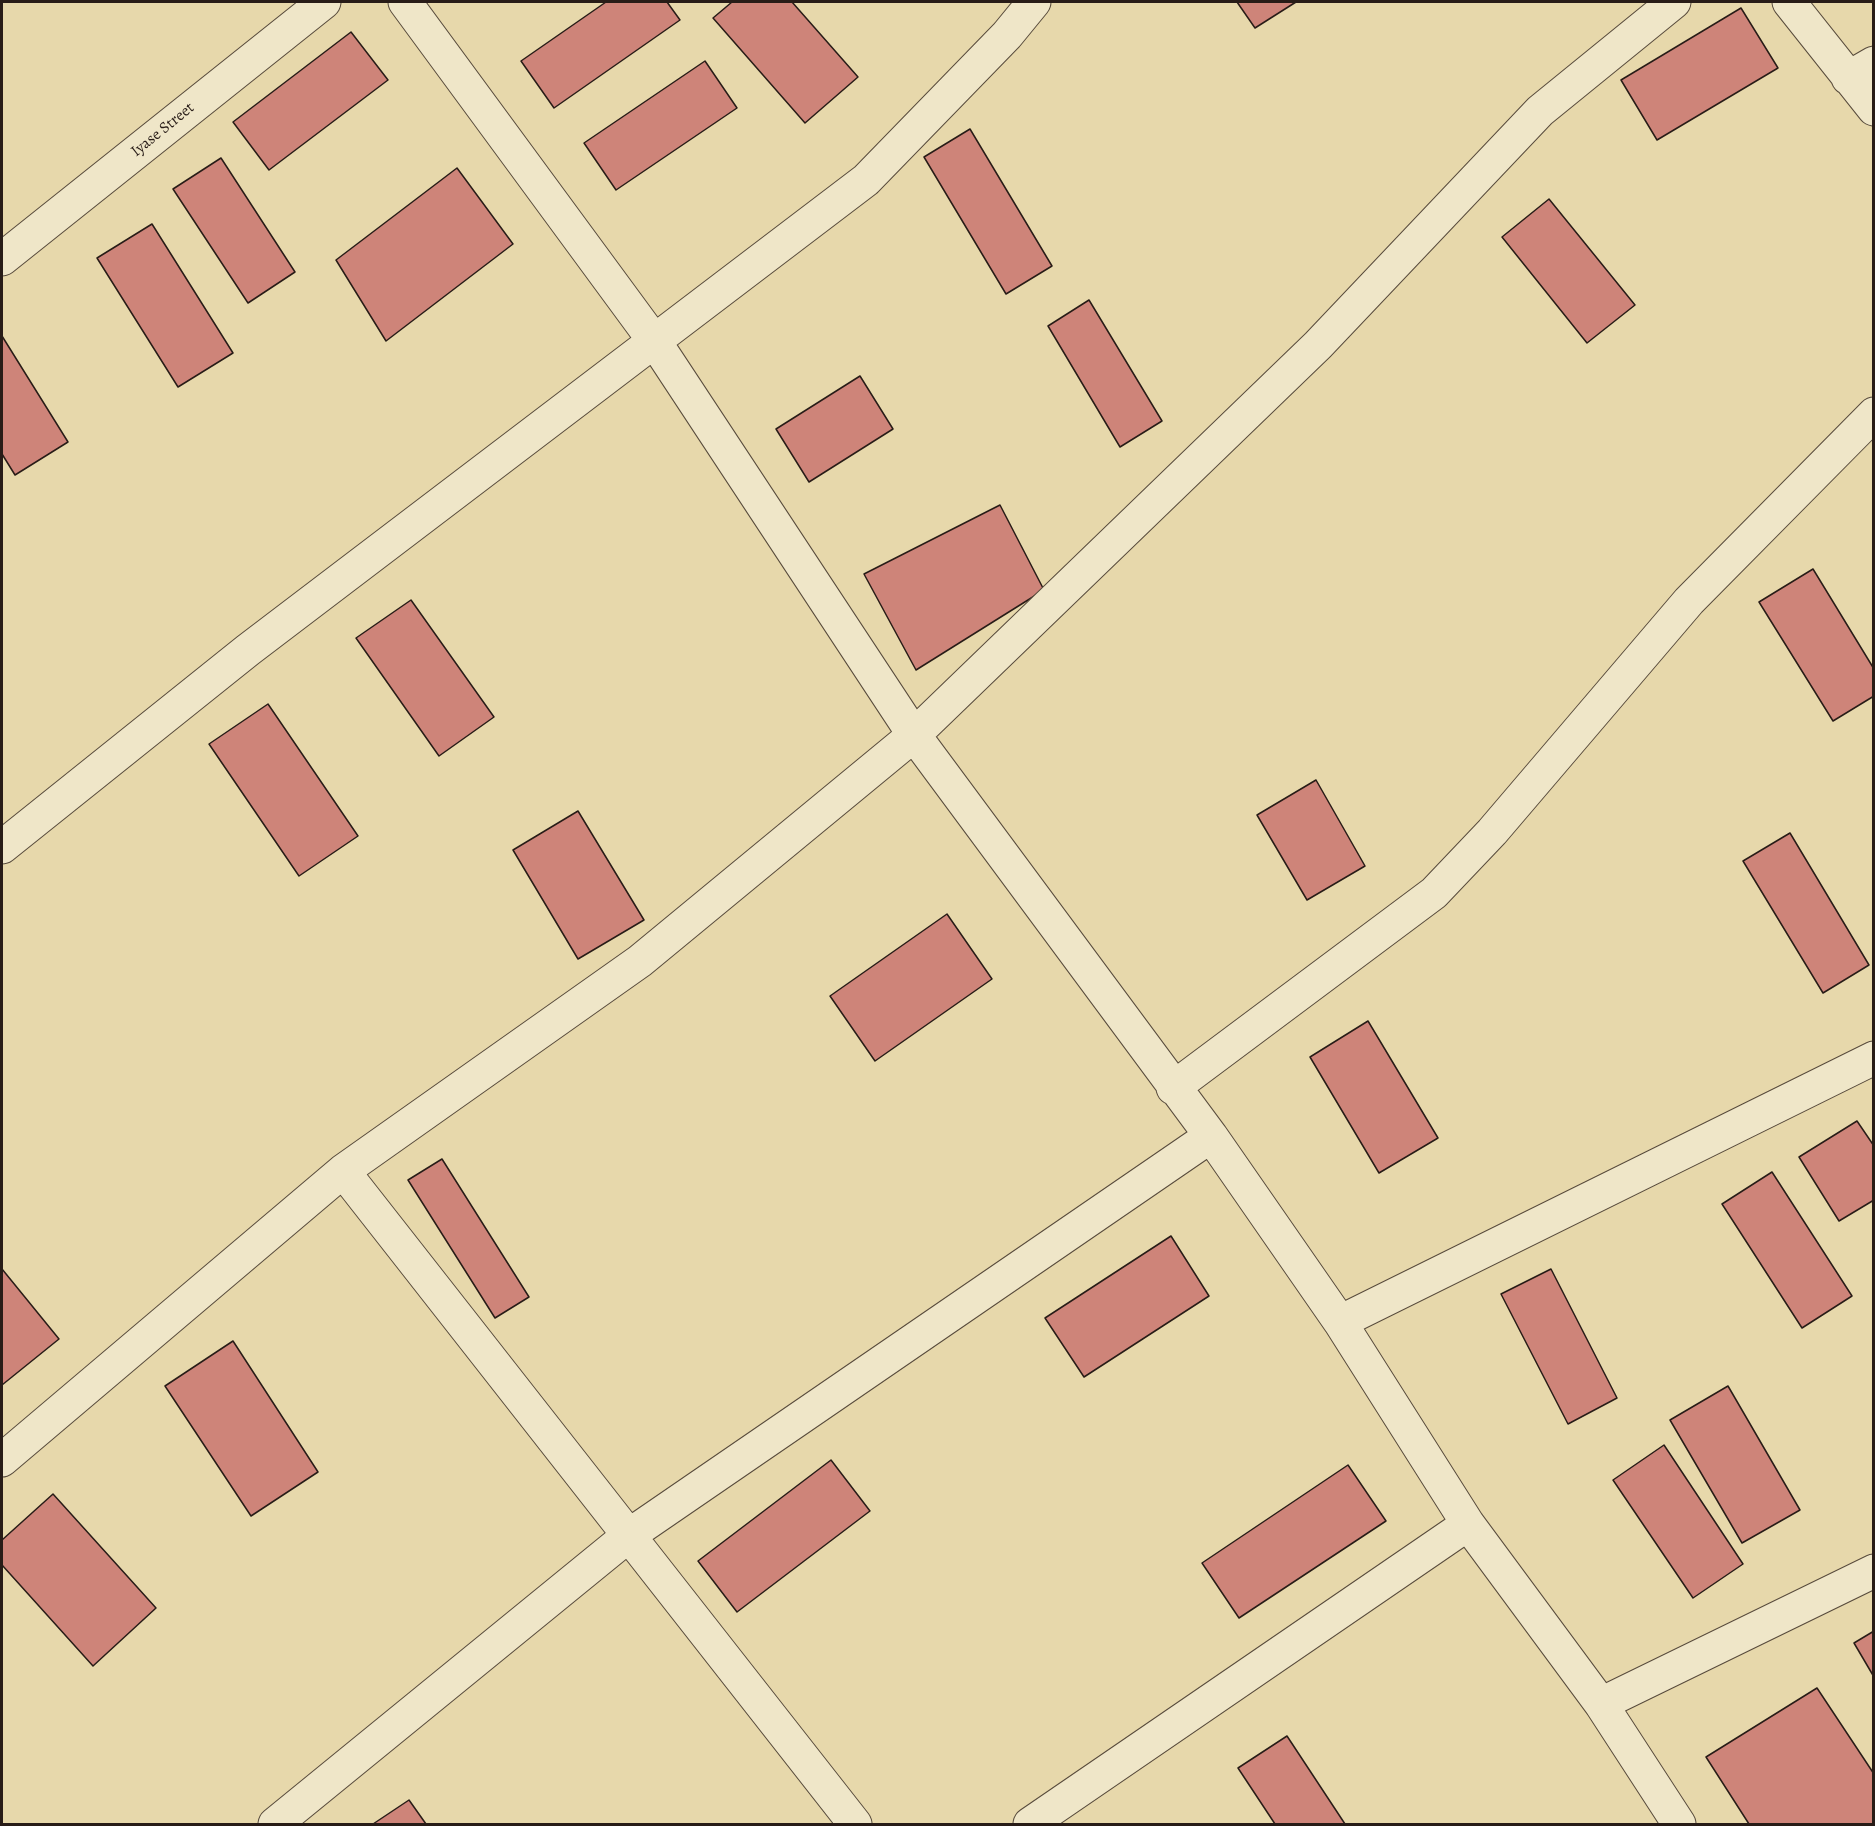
<!DOCTYPE html>
<html>
<head>
<meta charset="utf-8">
<style>
	body { margin:0 }
	#map { position:relative; width:1875px; height:1826px; overflow:hidden; background:#e7d8ab; font-family:Alegreya,serif }
	canvas { display:block }
	.frame { position:absolute; inset:0; border:3px solid #281c17; pointer-events:none }
</style>
</head>
<body>
<div id="map">
<canvas width="1875" height="1826"></canvas>
<div class="frame"></div>
</div>
<script>
const context = document.querySelector('canvas').getContext('2d');
context.lineJoin = 'round';
function paint(path, color) {
  context.fillStyle = color;
  context.fill(path, 'evenodd');
}
function trace(path, color, width, dash) {
  context.strokeStyle = color;
  context.lineWidth = width;
  context.lineCap = dash ? 'butt' : 'round';
  context.setLineDash(dash || []);
  context.stroke(path);
}
function label(font, color, halo, rows, align = 'center') {
  context.font = font + ' Alegreya,serif';
  context.lineWidth = 6;
  context.setLineDash([]);
  context.textBaseline = 'middle';
  context.strokeStyle = halo;
  context.fillStyle = color;
  for (const [text, x, y, turn = 0] of rows) {
    context.save();
    context.translate(x, y);
    context.rotate((+turn || 0) * Math.PI / 180);
    context.textAlign = isNaN(turn) ? turn : align;
    if (halo) context.strokeText(text, 0, 0);
    context.fillText(text, 0, 0);
    context.restore();
  }
}
const building = new Path2D(`
	M 606,2 L 667,2 L 680,20 L 554,108 L 521,61 Z
	M 732,2 L 792,2 L 858,77 L 805,123 L 713,18 Z
	M 1237,2 L 1296,2 L 1255,28 Z
	M 1741,8 L 1778,68 L 1657,140 L 1621,80 Z
	M 351,32 L 388,80 L 269,170 L 233,122 Z
	M 705,61 L 737,108 L 616,190 L 584,143 Z
	M 970,129 L 1052,266 L 1006,294 L 924,157 Z
	M 221,158 L 295,272 L 248,303 L 173,189 Z
	M 457,168 L 513,244 L 386,341 L 336,260 Z
	M 1549,199 L 1635,305 L 1587,343 L 1502,237 Z
	M 152,224 L 233,353 L 178,387 L 97,258 Z
	M 1089,300 L 1162,421 L 1120,447 L 1048,326 Z
	M 2,336 L 68,442 L 15,475 L 2,454 Z
	M 860,376 L 893,429 L 809,482 L 776,429 Z
	M 1000,505 L 1044,590 L 916,670 L 864,574 Z
	M 1813,569 L 1874,669 L 1874,696 L 1833,721 L 1759,602 Z
	M 411,600 L 494,717 L 439,756 L 356,638 Z
	M 268,704 L 358,836 L 299,876 L 209,744 Z
	M 1316,780 L 1365,866 L 1307,900 L 1257,815 Z
	M 578,811 L 644,920 L 578,959 L 513,850 Z
	M 1790,833 L 1869,965 L 1823,993 L 1743,861 Z
	M 947,914 L 992,979 L 875,1061 L 830,996 Z
	M 1368,1021 L 1438,1138 L 1379,1173 L 1310,1057 Z
	M 1857,1121 L 1874,1146 L 1874,1200 L 1839,1221 L 1799,1157 Z
	M 442,1159 L 529,1297 L 495,1318 L 408,1180 Z
	M 1772,1172 L 1852,1296 L 1802,1328 L 1722,1204 Z
	M 1171,1236 L 1209,1296 L 1084,1377 L 1045,1318 Z
	M 2,1269 L 59,1339 L 2,1385 Z
	M 1551,1269 L 1617,1398 L 1568,1424 L 1501,1294 Z
	M 233,1341 L 318,1472 L 251,1516 L 165,1386 Z
	M 1728,1386 L 1800,1510 L 1742,1543 L 1670,1420 Z
	M 1664,1445 L 1743,1564 L 1693,1598 L 1613,1480 Z
	M 831,1460 L 870,1511 L 737,1612 L 698,1561 Z
	M 1348,1465 L 1386,1521 L 1239,1618 L 1202,1563 Z
	M 53,1494 L 156,1608 L 93,1666 L 2,1565 L 2,1540 Z
	M 1874,1631 L 1874,1677 L 1854,1643 Z
	M 1817,1688 L 1874,1774 L 1874,1824 L 1749,1824 L 1706,1757 Z
	M 1287,1736 L 1345,1824 L 1275,1824 L 1238,1768 Z
	M 409,1800 L 426,1824 L 373,1824 Z`);
paint(building, '#ce8479');
trace(building, '#281c17', 1.5);
const minor = new Path2D(`
	M 405,2 L 655,342 L 914,735 L 1211,1136 L 1340,1322 L 1468,1524 L 1601,1704 L 1679,1824
	M 1789,2 L 1874,109
	M 1848,78 L 1874,63
	M 2,259 L 324,2
	M 2,847 L 248,650 L 866,180 L 1007,35 L 1034,2
	M 1173,1088 L 1434,893 L 1492,832 L 1689,601 L 1874,414
	M 343,1171 L 855,1824
	M 1340,1322 L 1874,1058
	M 2,1460 L 343,1171 L 640,961 L 914,735 L 1318,345 L 1540,111 L 1674,2
	M 1601,1704 L 1874,1571
	M 275,1824 L 628,1536 L 1211,1136
	M 1030,1824 L 1468,1524`);
trace(minor, '#584b3c', 35);
trace(minor, '#efe6c8', 33);
label('16px', '#281c17', '#efe6c8', [
	["Iyase Street",163,130,-39]
]);
</script>
</body>
</html>
